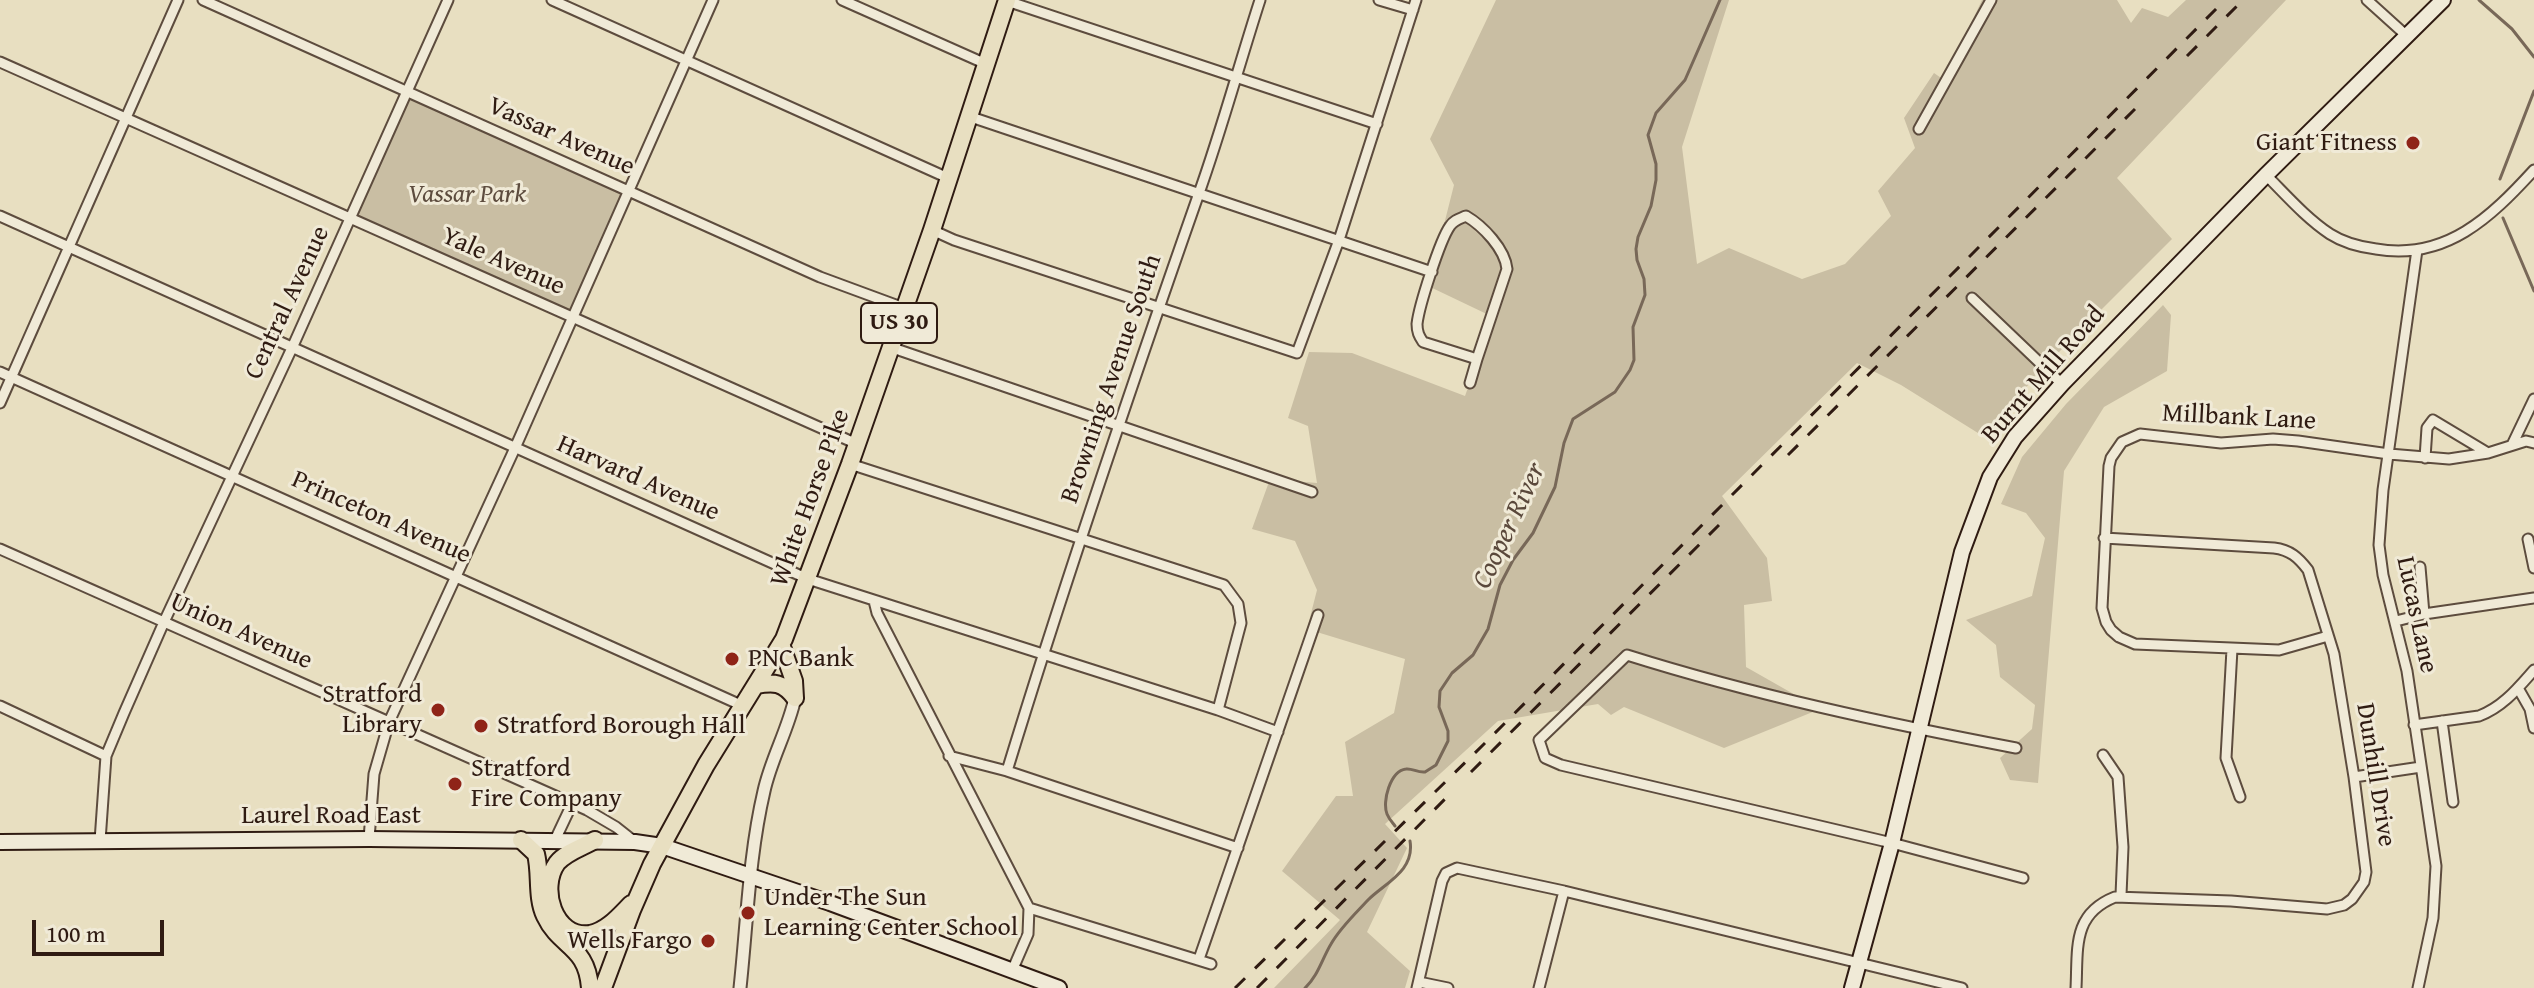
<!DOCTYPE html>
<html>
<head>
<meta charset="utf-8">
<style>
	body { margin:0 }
	#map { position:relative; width:2534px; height:988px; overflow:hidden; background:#e8dfc1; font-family:"Gentium Book Plus",serif }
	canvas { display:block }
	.scale { position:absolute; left:32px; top:920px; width:132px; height:36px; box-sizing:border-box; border:4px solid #2f1b12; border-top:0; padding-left:10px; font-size:24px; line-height:28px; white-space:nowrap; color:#2f1b12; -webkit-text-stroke:6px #f0ead7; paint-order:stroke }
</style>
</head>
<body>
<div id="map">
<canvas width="2534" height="988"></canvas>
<div class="scale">100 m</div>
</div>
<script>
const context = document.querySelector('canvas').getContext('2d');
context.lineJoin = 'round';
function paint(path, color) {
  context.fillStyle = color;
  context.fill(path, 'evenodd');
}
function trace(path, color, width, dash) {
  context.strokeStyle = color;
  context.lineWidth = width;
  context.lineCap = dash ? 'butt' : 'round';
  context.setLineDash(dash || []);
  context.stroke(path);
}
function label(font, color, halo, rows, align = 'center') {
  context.font = font + ' "Gentium Book Plus",serif';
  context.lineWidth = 6;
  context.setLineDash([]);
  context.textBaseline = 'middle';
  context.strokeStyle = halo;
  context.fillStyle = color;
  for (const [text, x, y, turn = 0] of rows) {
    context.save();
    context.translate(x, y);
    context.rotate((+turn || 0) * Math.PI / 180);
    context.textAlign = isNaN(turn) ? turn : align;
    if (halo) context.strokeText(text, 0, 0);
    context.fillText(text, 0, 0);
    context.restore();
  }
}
paint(new Path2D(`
	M 1496,0 L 1729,0 L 1682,147 L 1697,264 L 1729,248 L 1802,279 L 1845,264 L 1891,216 L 1878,191 L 1915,148 L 1904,118 L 1934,73 L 1944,80 L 1982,0 L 2117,0 L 2131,23 L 2142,8 L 2168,17 L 2186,0 L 2286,0 L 2117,178 L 2172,239 L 2036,375 L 1986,438 L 1901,385 L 1857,363 L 1722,496 L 1767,558 L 1772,601 L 1744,605 L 1746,667 L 1820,709 L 1724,748 L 1624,707 L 1611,715 L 1598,704 L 1498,721 L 1385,824 L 1407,848 L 1367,932 L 1410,971 L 1405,988 L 1274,988 L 1340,920 L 1282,871 L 1336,796 L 1353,796 L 1345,742 L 1394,713 L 1405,659 L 1307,629 L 1317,590 L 1295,541 L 1252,529 L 1270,479 L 1317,483 L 1308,426 L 1288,418 L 1309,352 L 1352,353 L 1465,396 L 1493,317 L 1426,285 L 1432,272 L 1454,185 L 1430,139 Z
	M 406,91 L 629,191 L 573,317 L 350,219 Z
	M 2163,305 L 2171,315 L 2167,371 L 2104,407 L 2064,471 L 2038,783 L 2010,780 L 2000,758 L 2032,729 L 2035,705 L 2000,677 L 1996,645 L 1966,620 L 2032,596 L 2045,538 L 2026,513 L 2001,504 L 2022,457 L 2066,404 Z`), '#c9bea3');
trace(new Path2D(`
	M 2479,0 L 2512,29 L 2534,57
	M 2500,179 L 2534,91
	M 2503,218 L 2534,291
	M 1395,826 C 1392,822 1389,819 1387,814 C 1382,802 1390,771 1406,769 C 1412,768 1418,773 1425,772 L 1436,765 L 1448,741 L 1448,731 L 1439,707 L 1440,691 L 1452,673 L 1473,655 L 1488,629 L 1500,585 L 1513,560 L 1533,533 L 1555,487 L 1564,443 L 1573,419 L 1615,392 L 1630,370 L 1634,360 L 1633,327 L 1645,295 L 1644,279 L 1637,260 L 1636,249 L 1638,237 L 1651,206 L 1656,180 L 1656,164 L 1648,135 L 1656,113 L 1685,80 L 1720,0
	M 1305,988 C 1318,976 1322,959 1331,944 C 1340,928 1355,914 1368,900 C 1385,883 1415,871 1410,841`), '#786858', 3);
const minor = new Path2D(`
	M 203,0 L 820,277 L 904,308
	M 552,0 L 948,178
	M 842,0 L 986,64
	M 1379,0 L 1413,10
	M 2367,0 L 2408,37
	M 1007,1 L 1377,124
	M 0,62 L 857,444
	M 968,116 L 1432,272
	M 1919,129 L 1991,0
	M 2266,175 C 2286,195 2306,218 2330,234 C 2344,243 2360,247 2376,249 C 2446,261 2491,217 2534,170
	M 0,216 L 808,579 L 1218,710 L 1278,732
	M 1466,216 C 1483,226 1505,249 1507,269 L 1477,359 L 1423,342 C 1419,336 1417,332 1417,324 C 1419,306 1440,240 1450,226 C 1454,220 1459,219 1466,216 Z
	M 932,230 L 954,240 L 1297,353 L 1339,240 L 1416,0
	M 2417,250 L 2383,490 L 2379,545 L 2383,575 L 2407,671 L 2436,866 L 2433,918 L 2418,988
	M 1972,298 L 2062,384
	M 890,347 L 1312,492
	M 0,372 L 743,706
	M 1470,383 L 1477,359
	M 0,403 L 178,0
	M 2512,445 L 2534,399
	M 2425,458 L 2427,428 L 2433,420 L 2488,453
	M 850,464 L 1224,585 L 1238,604 L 1241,623 L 1218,710
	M 2528,539 L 2534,568
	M 0,549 L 587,810 L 616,827 L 635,842
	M 2420,567 L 2424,614
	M 874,601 L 877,613 L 1029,908 L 1028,934 L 1012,971
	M 2396,621 L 2424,614 L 2534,598
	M 2328,636 L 2279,650 L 2135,644 L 2119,637 L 2111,630 L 2106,622 L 2102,608 L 2109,466 L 2111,458 L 2122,442 L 2140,434 L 2221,443 L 2273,439 L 2298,441 L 2389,454 L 2449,459 L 2488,453 L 2526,441 L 2534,443
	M 2232,649 L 2226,758 L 2240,797
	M 2518,688 L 2530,709 L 2534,728
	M 0,706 L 106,756
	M 2442,721 L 2453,802
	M 2414,725 L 2479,716 C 2503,707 2518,688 2534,670
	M 2016,748 C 1885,723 1754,695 1627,655 L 1539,740 L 1545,758 L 1561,765 L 1892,843 L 2023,878
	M 2103,755 L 2118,777 L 2123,847 L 2121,895
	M 949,756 L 1007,771 L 1238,848
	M 1007,771 C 1066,578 1131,387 1198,196 C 1221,132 1239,65 1260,0
	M 2354,777 L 2421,767
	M 369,839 L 374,774 L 389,722 L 515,448 L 713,0
	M 555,840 L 572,804
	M 100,841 L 106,756 L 124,713 L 164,622 L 292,348 L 448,0
	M 1029,908 L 1211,964
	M 1199,959 L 1318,615
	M 1419,982 L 1448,988
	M 1417,988 L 1442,881 L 1446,873 L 1457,868 L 1564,891 L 1962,988
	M 1539,988 L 1564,891
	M 2076,988 C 2078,948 2072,914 2115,897 L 2231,901 L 2327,909 L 2344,905 L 2352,899 L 2364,882 L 2366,872 L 2354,777 L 2334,654 L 2308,570 C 2298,557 2290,550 2274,548 L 2104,538`);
const tertiary = new Path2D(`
	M 740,988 C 747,923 749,855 764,791 C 771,759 788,730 795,698`);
const secondary = new Path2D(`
	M 0,842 L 369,839 L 635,842 L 662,846 L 830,903 L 1059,988
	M 1852,988 L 1892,843 L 1962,552 L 1990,477 L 2015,437 L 2062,384 L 2266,175 L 2443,0`);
const trunk = new Path2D(`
	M 781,644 L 794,681 L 795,698
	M 756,685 C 774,682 783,682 795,698
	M 521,840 L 536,854 C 541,874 536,897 545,916 C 560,948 587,945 590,988
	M 595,840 C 583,847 566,852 557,863 C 539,888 554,939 590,934 C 607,931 620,915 631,904
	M 603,988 L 632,910 L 652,864 L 706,765 L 784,639 L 850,464 L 932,230 L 1007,0`);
trace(minor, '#5d4c3e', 13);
trace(tertiary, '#5d4c3e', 15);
trace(secondary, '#2f1b12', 18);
trace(trunk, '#2f1b12', 20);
trace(minor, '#f0ead7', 9);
trace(tertiary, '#f0ead7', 11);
trace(secondary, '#f0ead7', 14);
trace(trunk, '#e8dfc1', 16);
trace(new Path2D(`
	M 2187,56 L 2243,0
	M 1788,455 L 2139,105
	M 1471,772 L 1723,521
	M 1235,988 L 1484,744 L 2225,0
	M 1257,988 L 1446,798`), '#2f1b12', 3, [14, 14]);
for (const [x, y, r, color] of [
	[2413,143,8,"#8f2418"],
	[732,659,8,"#8f2418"],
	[438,710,8,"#8f2418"],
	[481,726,8,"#8f2418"],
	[455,784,8,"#8f2418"],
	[748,913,8,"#8f2418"],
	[708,941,8,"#8f2418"]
]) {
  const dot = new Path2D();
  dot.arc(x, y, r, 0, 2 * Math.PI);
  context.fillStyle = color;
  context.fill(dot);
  trace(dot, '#f0ead7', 3);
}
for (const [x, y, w] of [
	[899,323,76]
]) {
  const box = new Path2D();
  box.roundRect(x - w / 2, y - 20, w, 40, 6);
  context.fillStyle = '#f0ead7';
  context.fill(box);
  trace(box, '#2f1b12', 2);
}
label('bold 24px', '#2f1b12', null, [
	["US 30",899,323]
]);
label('26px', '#2f1b12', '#f0ead7', [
	["Vassar Avenue",561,137,24],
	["Yale Avenue",503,262,24],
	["Central Avenue",288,303,-65],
	["Burnt Mill Road",2044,375,-49],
	["Browning Avenue South",1112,379,-71],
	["Millbank Lane",2239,418,3],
	["Harvard Avenue",638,479,24],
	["White Horse Pike",811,498,-70],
	["Princeton Avenue",381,518,24],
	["Lucas Lane",2416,615,78],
	["Union Avenue",241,632,24],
	["Dunhill Drive",2375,775,81],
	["Laurel Road East",331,816]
]);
label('26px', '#2f1b12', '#f0ead7', [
	["Giant Fitness",2397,143,"right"],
	["PNC Bank",748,659],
	["Stratford",422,695,"right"],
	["Library",422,725,"right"],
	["Stratford Borough Hall",497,726],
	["Stratford",471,769],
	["Fire Company",471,799],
	["Under The Sun",764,898],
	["Learning Center School",764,928],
	["Wells Fargo",692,941,"right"]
], 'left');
label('italic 26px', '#5d4c3e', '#f0ead7', [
	["Vassar Park",467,195]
]);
label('italic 28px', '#5a483b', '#f0ead7', [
	["Cooper River",1510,526,-65]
]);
</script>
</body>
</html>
